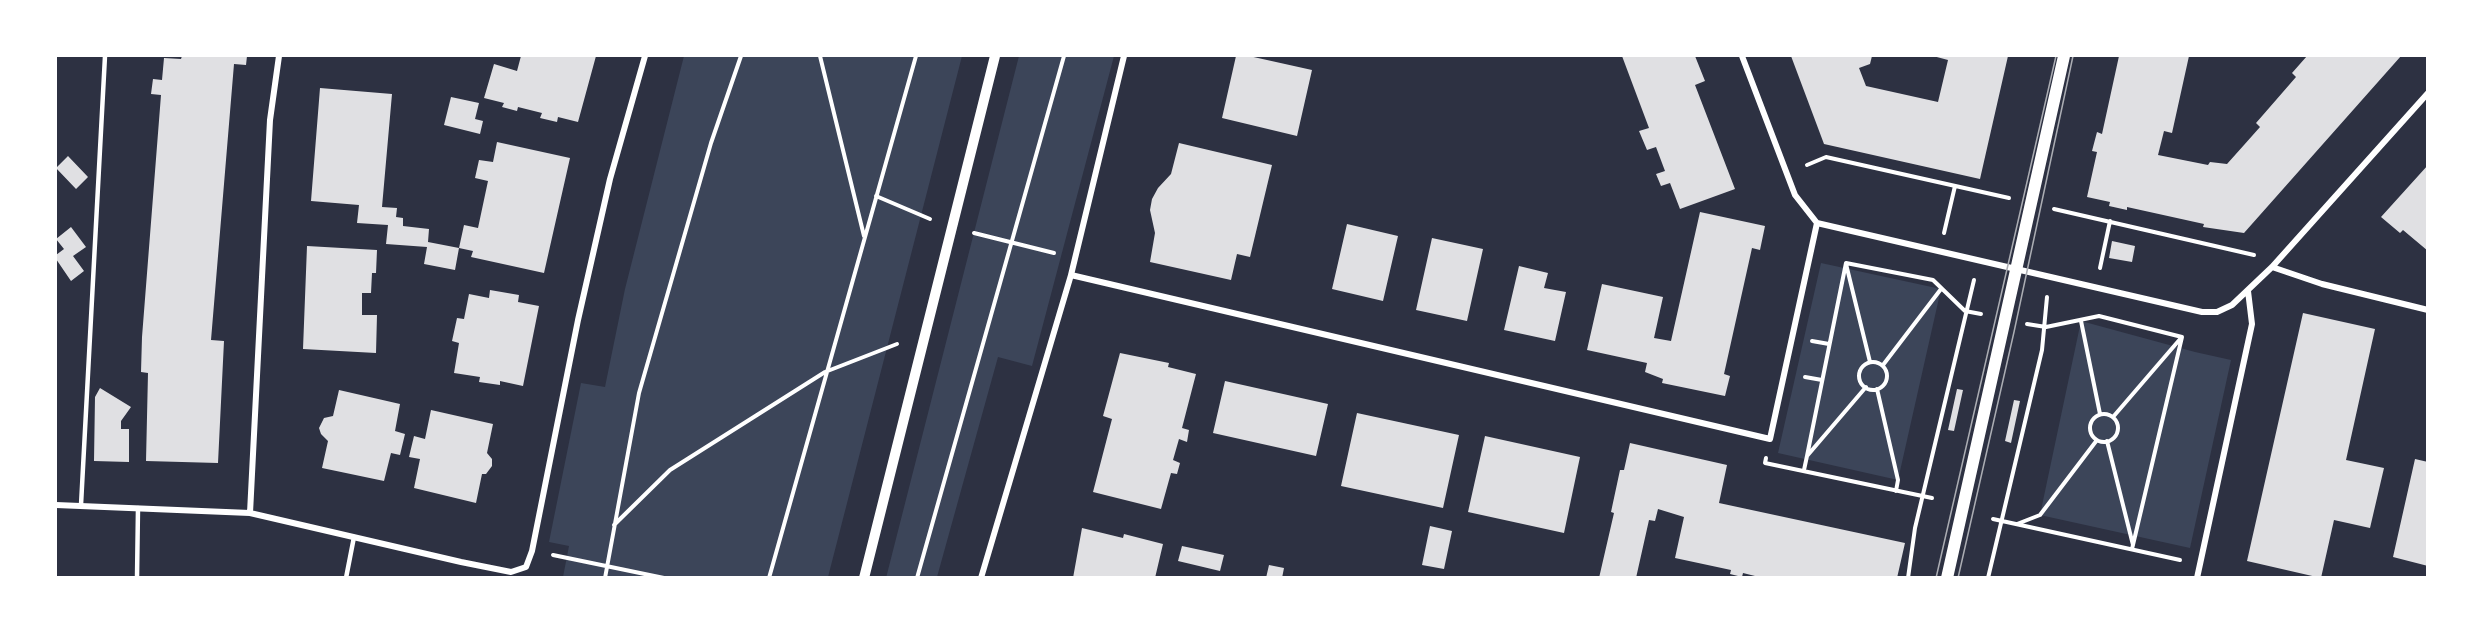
<!DOCTYPE html>
<html>
<head>
<meta charset="utf-8">
<style>
	body { margin:0 }
	#map { position:relative; width:2483px; height:633px; overflow:hidden; background:#2d3142; font-family:"PT Sans Narrow",sans-serif }
	canvas { display:block }
	.frame { position:absolute; inset:0; border:57px solid #fff; pointer-events:none }
</style>
</head>
<body>
<div id="map">
<canvas width="2483" height="633"></canvas>
<div class="frame"></div>
</div>
<script>
const context = document.querySelector('canvas').getContext('2d');
context.lineJoin = 'round';
function paint(path, color) {
  context.fillStyle = color;
  context.fill(path, 'evenodd');
}
function trace(path, color, width, dash) {
  context.strokeStyle = color;
  context.lineWidth = width;
  context.lineCap = dash ? 'butt' : 'round';
  context.setLineDash(dash || []);
  context.stroke(path);
}
paint(new Path2D(`
	M 684,56 L 962,56 L 828,577 L 563,577 L 569,546 L 549,542 L 581,383 L 605,387 L 625,289 Z
	M 1019,56 L 1114,56 L 1032,366 L 998,357 L 937,577 L 886,578 Z
	M 1821,263 L 1941,289 L 1898,480 L 1778,453 Z
	M 2081,321 L 2195,352 L 2231,360 L 2190,548 L 2040,515 Z`), '#3c4559');
paint(new Path2D(`
	M 182,56 L 247,56 L 246,65 L 234,64 L 211,340 L 224,341 L 218,463 L 146,461 L 148,373 L 141,372 L 142,337 L 161,95 L 151,94 L 153,79 L 162,80 L 164,58 L 181,59 Z
	M 521,56 L 596,56 L 578,122 L 558,117 L 557,122 L 540,118 L 542,113 L 518,107 L 517,111 L 502,107 L 504,103 L 484,98 L 494,64 L 517,71 Z
	M 1236,56 L 1249,56 L 1312,70 L 1297,136 L 1222,118 Z
	M 1622,56 L 1695,56 L 1705,81 L 1695,85 L 1735,189 L 1680,209 L 1670,183 L 1661,186 L 1656,174 L 1665,171 L 1656,147 L 1647,150 L 1639,131 L 1649,128 Z
	M 1791,56 L 1872,56 L 1870,64 L 1859,68 L 1866,86 L 1938,102 L 1948,60 L 1933,56 L 2008,56 L 1980,179 L 1824,144 Z
	M 2119,56 L 2189,56 L 2172,133 L 2164,131 L 2158,155 L 2208,165 L 2210,162 L 2227,164 L 2244,145 L 2260,127 L 2256,123 L 2296,77 L 2292,73 L 2307,56 L 2401,56 L 2244,233 L 2203,227 L 2204,224 L 2127,207 L 2127,210 L 2109,206 L 2110,202 L 2087,197 L 2097,152 L 2092,151 L 2097,132 L 2102,134 Z
	M 320,88 L 392,94 L 382,207 L 397,208 L 396,217 L 403,218 L 403,226 L 429,229 L 428,242 L 459,248 L 455,270 L 424,264 L 427,247 L 386,244 L 388,225 L 357,223 L 359,205 L 311,201 Z
	M 451,97 L 479,103 L 475,119 L 483,121 L 480,134 L 444,125 Z
	M 497,142 L 570,158 L 544,273 L 471,257 L 473,251 L 459,248 L 464,225 L 478,228 L 488,181 L 475,178 L 479,160 L 493,162 Z
	M 1179,143 L 1272,165 L 1250,257 L 1237,254 L 1231,280 L 1150,262 L 1155,233 L 1150,210 L 1152,199 L 1158,188 L 1171,174 Z
	M 68,156 L 88,177 L 76,189 L 56,168 Z
	M 2428,165 L 2428,251 L 2403,230 L 2400,233 L 2381,217 Z
	M 1700,212 L 1765,226 L 1760,250 L 1752,248 L 1724,374 L 1730,376 L 1725,396 L 1662,383 L 1663,379 L 1645,372 L 1647,363 L 1587,350 L 1602,284 L 1663,297 L 1654,338 L 1671,341 Z
	M 1347,224 L 1398,236 L 1383,301 L 1332,289 Z
	M 71,227 L 86,247 L 73,256 L 84,271 L 71,281 L 56,259 L 56,255 L 64,249 L 56,239 Z
	M 1432,238 L 1483,249 L 1467,321 L 1416,310 Z
	M 2112,241 L 2135,246 L 2132,262 L 2109,258 Z
	M 307,246 L 377,250 L 376,273 L 372,273 L 371,293 L 362,293 L 362,315 L 377,315 L 376,353 L 303,349 Z
	M 1519,266 L 1548,273 L 1544,288 L 1566,292 L 1555,341 L 1504,330 Z
	M 490,290 L 519,295 L 518,302 L 539,306 L 523,386 L 500,381 L 500,385 L 479,382 L 480,377 L 454,373 L 459,343 L 452,341 L 457,318 L 464,319 L 469,294 L 489,298 Z
	M 2303,313 L 2375,329 L 2346,460 L 2384,468 L 2370,528 L 2334,520 L 2321,578 L 2247,561 Z
	M 1120,353 L 1169,363 L 1168,367 L 1196,374 L 1182,428 L 1189,430 L 1187,442 L 1179,439 L 1173,460 L 1180,463 L 1177,474 L 1171,473 L 1161,509 L 1093,492 L 1112,419 L 1103,416 Z
	M 1225,381 L 1328,404 L 1316,456 L 1213,433 Z
	M 100,388 L 131,407 L 121,421 L 121,429 L 129,429 L 129,462 L 94,461 L 95,397 Z
	M 1957,389 L 1963,390 L 1954,431 L 1948,430 Z
	M 339,390 L 400,404 L 395,431 L 405,434 L 400,455 L 391,453 L 384,481 L 322,468 L 328,441 L 321,434 L 319,428 L 324,418 L 333,416 Z
	M 2014,400 L 2020,401 L 2011,443 L 2005,441 Z
	M 431,410 L 493,424 L 487,453 L 492,459 L 492,466 L 486,474 L 482,474 L 476,503 L 414,488 L 420,459 L 409,457 L 414,436 L 425,439 Z
	M 1357,413 L 1459,435 L 1443,508 L 1341,486 Z
	M 1485,436 L 1580,457 L 1564,533 L 1468,512 Z
	M 1630,443 L 1727,465 L 1719,503 L 1905,543 L 1897,578 L 1763,578 L 1743,573 L 1742,577 L 1730,574 L 1731,570 L 1675,558 L 1684,517 L 1658,509 L 1655,521 L 1649,520 L 1636,578 L 1599,578 L 1614,513 L 1611,512 L 1620,470 L 1624,470 Z
	M 2415,459 L 2428,462 L 2428,566 L 2393,557 Z
	M 1430,526 L 1452,531 L 1444,569 L 1422,565 Z
	M 1082,528 L 1123,538 L 1124,534 L 1163,544 L 1155,578 L 1073,578 Z
	M 1182,546 L 1224,555 L 1220,571 L 1178,561 Z
	M 1269,565 L 1284,568 L 1282,578 L 1266,578 Z`), '#e0e0e3');
trace(new Path2D(`
	M 820,56 L 864,236
	M 1807,165 L 1826,157 L 2009,198
	M 876,196 L 930,219
	M 2054,209 L 2254,255
	M 974,233 L 1054,253
	M 1944,233 L 1955,186
	M 1846,264 L 1870,362
	M 2100,268 L 2110,221
	M 2081,321 L 2100,414
	M 2027,324 L 2046,327 L 2099,316 L 2182,337 L 2132,549
	M 1812,341 L 1829,344
	M1859 376a14 14 0 1 1 28 0a14 14 0 1 1-28 0Z
	M 1883,365 L 1941,289
	M 1805,377 L 1822,380
	M 1877,389 L 1898,480 L 1896,491
	M2090 428a14 14 0 1 1 28 0a14 14 0 1 1-28 0Z
	M 2113,417 L 2181,338
	M 2107,441 L 2133,545
	M 1807,456 L 1846,263 L 1933,280 L 1965,311 L 1981,314
	M 1766,458 L 1765,463 L 1932,498
	M 1804,470 L 1807,456 L 1866,387
	M 1993,519 L 2180,560
	M 2017,524 L 2040,515 L 2097,440
	M 614,525 L 670,470 L 825,372 L 897,344
	M 553,555 L 664,578
	M 605,578 L 639,393 L 711,143 L 741,56
	M 769,578 L 916,56
	M 917,578 L 1064,56
	M 1908,578 L 1915,528 L 1974,280
	M 1988,578 L 2042,350 L 2047,297`), '#fff', 4);
trace(new Path2D(`
	M 81,505 L 105,56
	M 137,578 L 138,508
	M 346,578 L 354,537`), '#fff', 4.5);
trace(new Path2D(`
	M 1742,56 L 1795,195 L 1817,223 L 2202,312 L 2217,312 L 2232,305 L 2272,267 L 2428,93
	M 2272,267 L 2322,284 L 2428,310
	M 1071,275 L 1770,439 L 1817,223
	M 56,505 L 250,513 L 461,562 L 511,572 L 526,567 L 532,551 L 578,320 L 610,179 L 645,56
	M 250,513 L 270,120 L 279,56
	M 981,578 L 1071,275 L 1124,56
	M 2197,578 L 2252,324 L 2248,291`), '#fff', 6);
trace(new Path2D(`
	M 864,578 L 995,56`), '#fff', 10);
trace(new Path2D(`
	M 1947,578 L 2064,56`), '#fff', 12);
trace(new Path2D(`
	M 1936,578 L 2056,56
	M 1958,578 L 2014,332 L 2073,56`), '#abadb3', 1.5);
</script>
</body>
</html>
